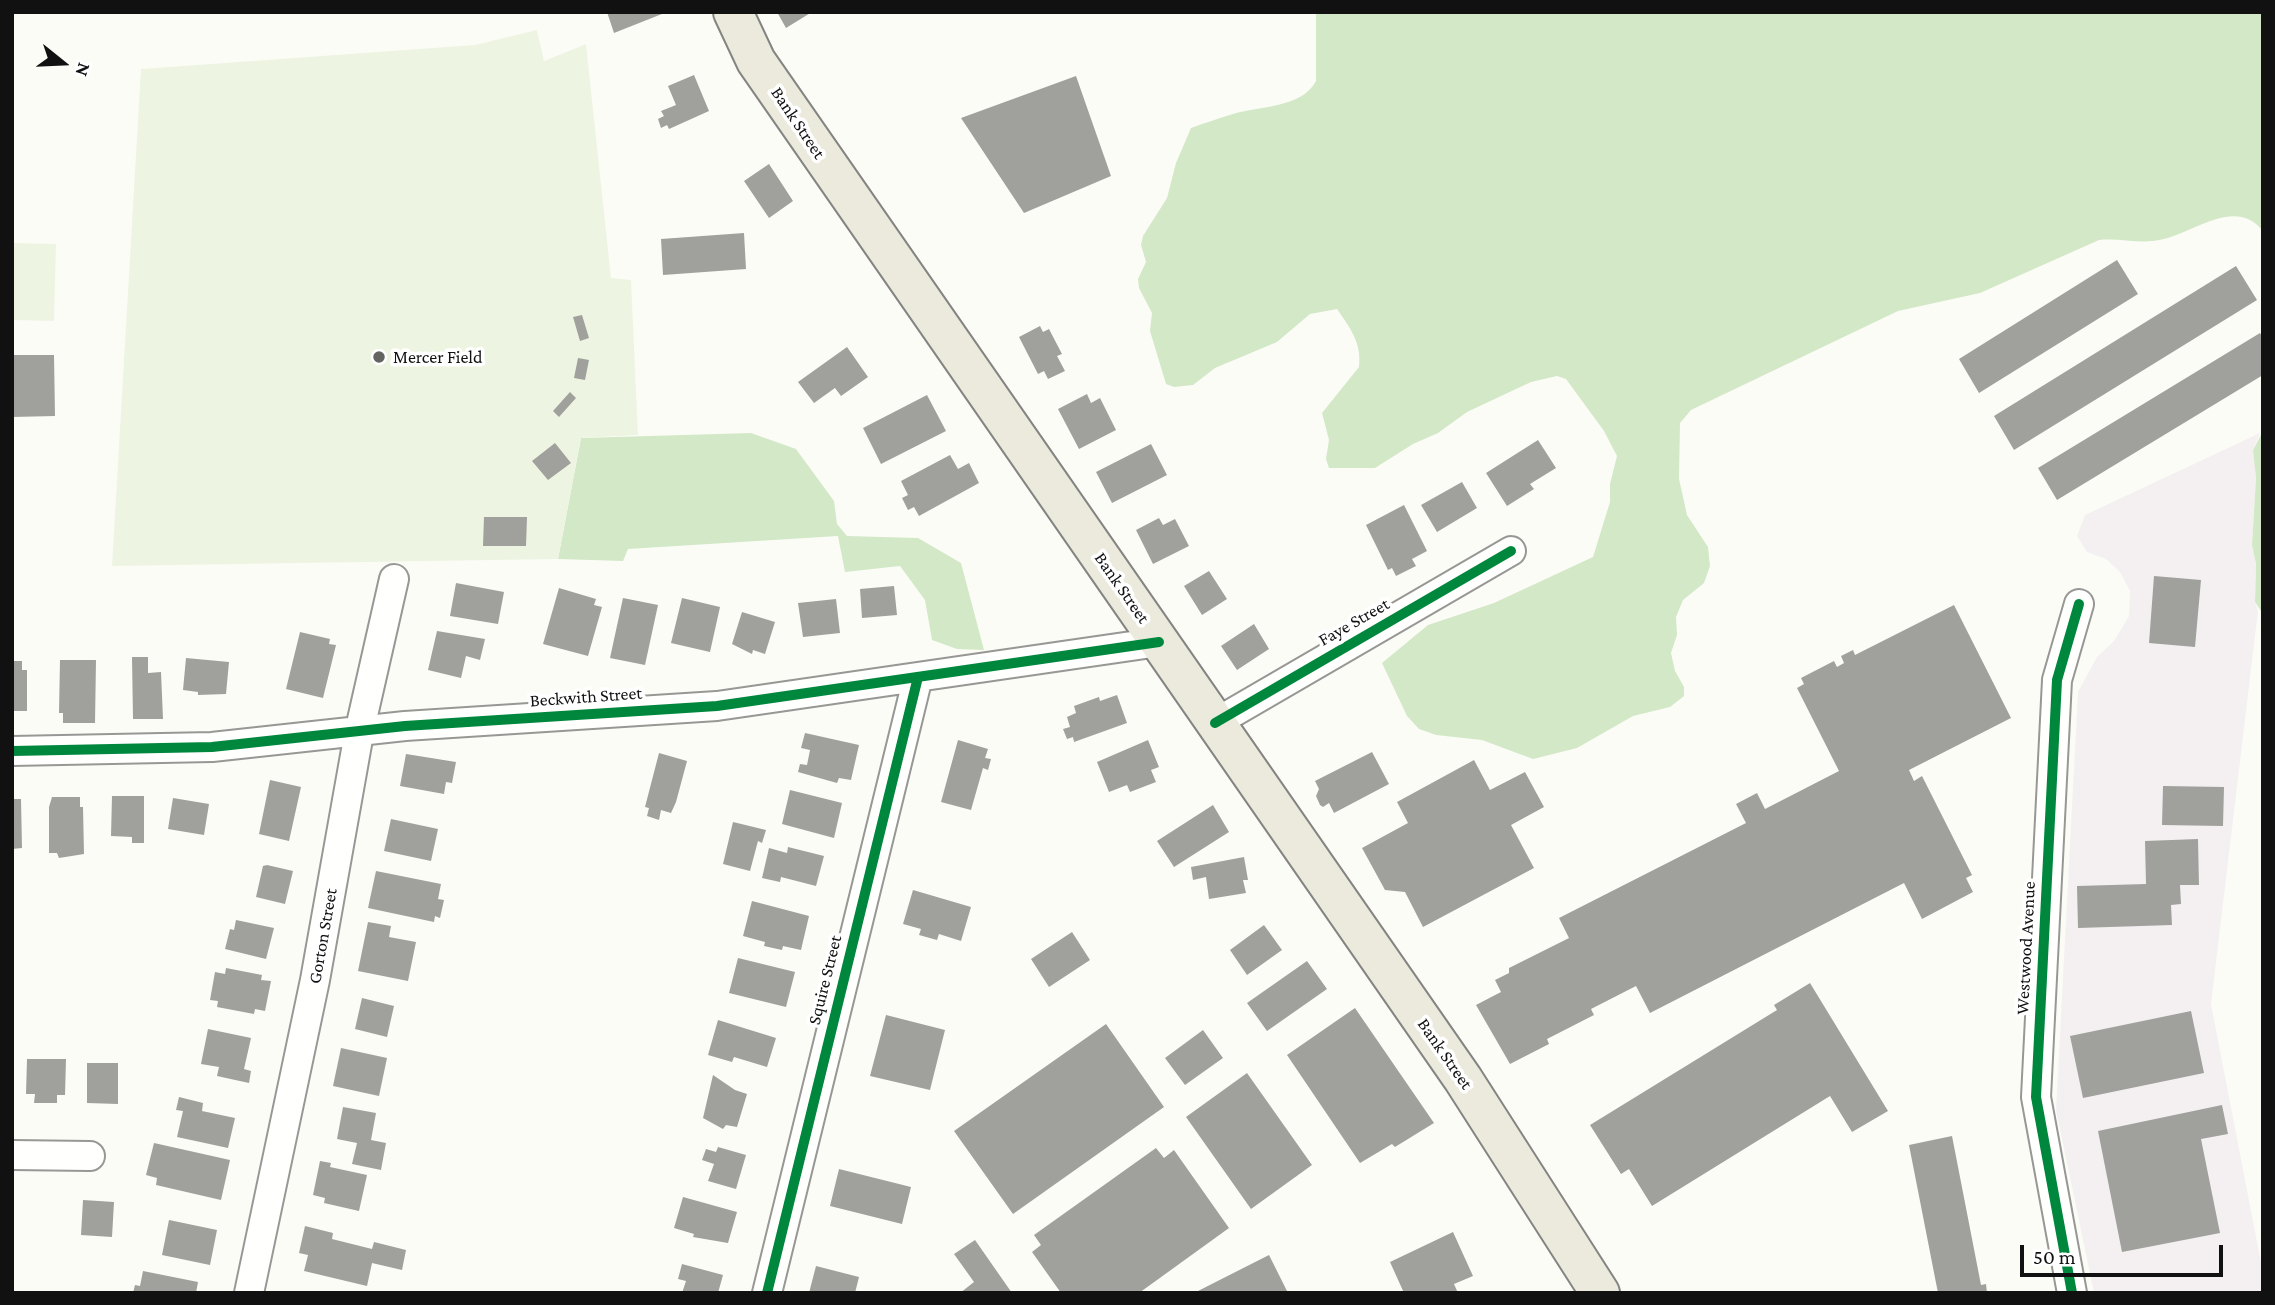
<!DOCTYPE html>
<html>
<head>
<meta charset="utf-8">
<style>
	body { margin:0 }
	#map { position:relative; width:2275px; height:1305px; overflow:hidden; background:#fcfcf7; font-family:"Crimson Pro",serif }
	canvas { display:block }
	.frame { position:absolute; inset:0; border:14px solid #111; pointer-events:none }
	.north { position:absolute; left:28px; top:28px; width:70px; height:70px; -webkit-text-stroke:5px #fff; paint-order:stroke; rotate:108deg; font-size:19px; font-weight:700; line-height:28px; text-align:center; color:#111 }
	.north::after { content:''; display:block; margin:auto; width:24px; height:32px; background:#111; clip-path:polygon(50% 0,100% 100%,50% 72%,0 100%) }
	.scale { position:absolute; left:2020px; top:1245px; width:203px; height:32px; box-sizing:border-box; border:4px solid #111; border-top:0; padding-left:9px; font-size:21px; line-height:24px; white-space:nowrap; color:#111; -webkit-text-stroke:5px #fff; paint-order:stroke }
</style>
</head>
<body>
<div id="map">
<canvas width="2275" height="1305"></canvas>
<div class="frame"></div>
<div class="north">N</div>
<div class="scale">50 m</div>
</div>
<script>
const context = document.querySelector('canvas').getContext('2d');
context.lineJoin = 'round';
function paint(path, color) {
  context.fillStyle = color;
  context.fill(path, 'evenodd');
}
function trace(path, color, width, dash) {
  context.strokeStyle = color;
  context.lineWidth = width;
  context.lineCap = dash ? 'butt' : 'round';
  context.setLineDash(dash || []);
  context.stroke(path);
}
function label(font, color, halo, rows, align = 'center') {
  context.font = font + ' "Crimson Pro",serif';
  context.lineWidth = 7;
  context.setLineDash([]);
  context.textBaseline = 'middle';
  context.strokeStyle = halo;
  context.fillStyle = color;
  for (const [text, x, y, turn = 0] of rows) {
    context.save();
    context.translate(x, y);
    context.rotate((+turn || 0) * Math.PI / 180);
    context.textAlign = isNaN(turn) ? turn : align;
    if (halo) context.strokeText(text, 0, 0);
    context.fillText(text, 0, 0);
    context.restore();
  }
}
paint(new Path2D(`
	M 2260,433 L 2253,450 L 2256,478 L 2252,545 L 2256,564 L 2255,602 L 2258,611 L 2211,1004 L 2263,1273 L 2263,1293 L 2094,1293 L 2056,1110 L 2078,692 L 2097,657 L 2114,641 L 2129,616 L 2130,591 L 2120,572 L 2106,559 L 2087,552 L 2077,536 L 2085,515 Z`), '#f4f0f2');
paint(new Path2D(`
	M 1316,12 L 2263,12 L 2263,231 C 2233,194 2190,238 2153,241 C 2135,243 2118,238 2099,240 L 1980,293 L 1898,311 L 1691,410 L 1680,423 L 1679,479 L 1687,515 L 1708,547 L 1710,566 L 1704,583 L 1683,600 L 1676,617 L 1677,635 L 1671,653 L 1675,671 L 1684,687 L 1684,696 L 1670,707 L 1633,716 L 1577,748 L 1533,759 L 1482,740 L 1436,735 L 1419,729 L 1407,716 L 1382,663 L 1428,625 L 1494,603 L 1593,557 L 1610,502 L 1610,484 L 1617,456 L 1604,431 L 1566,379 L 1557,376 L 1531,382 L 1467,412 L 1438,433 L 1413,444 L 1375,468 L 1329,468 L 1326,459 L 1329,440 L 1322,413 L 1359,367 C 1362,343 1350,328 1337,309 L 1310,314 L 1277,342 L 1215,368 L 1193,385 L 1174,387 L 1166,384 L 1150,331 L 1152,313 L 1139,288 L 1138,279 L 1146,262 L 1141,245 L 1143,236 L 1167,198 L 1176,163 L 1191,128 C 1205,123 1219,118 1233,114 C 1259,106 1302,108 1316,81 Z
	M 2263,431 L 2263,614 L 2255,602 L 2256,564 L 2252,545 L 2256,478 L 2253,450 Z
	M 751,433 L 796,449 L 834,501 L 837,524 L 847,536 L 918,538 L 961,563 L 984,650 L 957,649 L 932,640 L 925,600 L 900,566 L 845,572 L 838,536 L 628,549 L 623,561 L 558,559 L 581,438 Z`), '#d3e8c7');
paint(new Path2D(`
	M 537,30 L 544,61 L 586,44 L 611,278 L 631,280 L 638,435 L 581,438 L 558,559 L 112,566 L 141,69 L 475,45 Z
	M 12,243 L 56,244 L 54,321 L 12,320 Z`), '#edf5e2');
paint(new Path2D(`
	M 607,12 L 667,12 L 614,33 Z
	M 777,12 L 812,12 L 786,28 Z
	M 694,75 L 709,111 L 669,129 L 667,125 L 661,128 L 658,119 L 664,116 L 661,111 L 676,105 L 668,86 Z
	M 1076,76 L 1111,176 L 1024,213 L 961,118 Z
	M 769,164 L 793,201 L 769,218 L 744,181 Z
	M 744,233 L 746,269 L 663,275 L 661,239 Z
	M 2117,260 L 2138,294 L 1979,393 L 1959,359 Z
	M 2236,266 L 2257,300 L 2014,450 L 1994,416 Z
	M 582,315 L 589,338 L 580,341 L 573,317 Z
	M 1040,326 L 1043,332 L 1049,329 L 1062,354 L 1057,356 L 1065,371 L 1048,379 L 1044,371 L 1038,374 L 1019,337 Z
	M 2260,333 L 2263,338 L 2263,375 L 2057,500 L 2038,468 Z
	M 847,347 L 868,377 L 841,396 L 835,388 L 814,403 L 798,382 Z
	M 12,355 L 54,355 L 55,416 L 12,417 Z
	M 578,358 L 589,360 L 585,380 L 574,378 Z
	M 570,392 L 576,398 L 559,417 L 553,411 Z
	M 1087,394 L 1091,403 L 1100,398 L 1116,430 L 1079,449 L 1058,409 Z
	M 927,395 L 946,431 L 881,464 L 863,428 Z
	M 1538,440 L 1556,468 L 1530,484 L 1534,489 L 1507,506 L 1486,473 Z
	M 555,443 L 571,463 L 548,480 L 532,461 Z
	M 1151,444 L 1167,475 L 1112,503 L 1096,472 Z
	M 950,455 L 958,469 L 969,463 L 979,483 L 919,516 L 914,507 L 908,510 L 902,498 L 908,495 L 901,481 Z
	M 1462,482 L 1477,508 L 1437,532 L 1421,505 Z
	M 1404,505 L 1427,551 L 1412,559 L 1416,566 L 1396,576 L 1392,568 L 1388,570 L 1366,525 Z
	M 484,517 L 527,517 L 526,546 L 483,546 Z
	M 1159,518 L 1163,525 L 1175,519 L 1189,546 L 1153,564 L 1136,530 Z
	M 1209,571 L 1227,599 L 1202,615 L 1184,586 Z
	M 2154,576 L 2201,580 L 2195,647 L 2149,643 Z
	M 456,583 L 504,592 L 498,624 L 450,616 Z
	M 894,586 L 897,615 L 862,618 L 860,589 Z
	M 559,588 L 596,599 L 594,605 L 602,607 L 588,656 L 543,644 Z
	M 623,598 L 658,605 L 645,665 L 610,658 Z
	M 682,598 L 720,607 L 710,652 L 671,643 Z
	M 836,599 L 840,633 L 803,637 L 798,603 Z
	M 1954,605 L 2011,718 L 1909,770 L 1914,781 L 1922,776 L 1972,875 L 1966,878 L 1973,892 L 1922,919 L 1904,883 L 1650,1013 L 1636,986 L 1591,1009 L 1594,1015 L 1547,1039 L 1549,1044 L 1510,1064 L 1476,1005 L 1501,992 L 1495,980 L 1509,973 L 1509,968 L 1569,938 L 1559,918 L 1746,823 L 1736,804 L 1757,793 L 1765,809 L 1839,771 L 1797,688 L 1804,684 L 1801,678 L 1834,661 L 1837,667 L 1844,663 L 1841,656 L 1853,650 L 1855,655 Z
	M 742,612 L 775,622 L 765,654 L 753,650 L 752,654 L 732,644 Z
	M 1254,624 L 1269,649 L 1237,670 L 1221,646 Z
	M 437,631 L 485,639 L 480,660 L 466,656 L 461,678 L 428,670 Z
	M 300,632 L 330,639 L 329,644 L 336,645 L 323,698 L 286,689 Z
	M 132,657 L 148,657 L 148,673 L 161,672 L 163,719 L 133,719 Z
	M 186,658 L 229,662 L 226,694 L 198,695 L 198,692 L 183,690 Z
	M 60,660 L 96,660 L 95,723 L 63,723 L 63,713 L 59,713 Z
	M 12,661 L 22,661 L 22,670 L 27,670 L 27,711 L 12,711 Z
	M 1117,695 L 1127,723 L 1074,742 L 1073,737 L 1067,739 L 1063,729 L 1070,727 L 1067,717 L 1076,713 L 1074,706 L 1099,697 L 1100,701 Z
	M 805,733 L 859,745 L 851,780 L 839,778 L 837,783 L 798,772 L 800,764 L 807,765 L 810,750 L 801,748 Z
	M 958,740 L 988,749 L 985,758 L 991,759 L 988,770 L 983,768 L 971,810 L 941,802 Z
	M 1148,740 L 1159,767 L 1151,770 L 1156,782 L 1130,792 L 1127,785 L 1109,792 L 1097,762 Z
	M 1372,752 L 1389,784 L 1334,813 L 1329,803 L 1323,807 L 1320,805 L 1316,796 L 1319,789 L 1315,781 Z
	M 659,753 L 687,761 L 676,802 L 671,813 L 661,810 L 659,820 L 647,816 L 649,808 L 645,807 Z
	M 406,754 L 456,762 L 452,783 L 446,782 L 444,794 L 400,786 Z
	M 1474,760 L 1490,790 L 1525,772 L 1544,807 L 1511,825 L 1534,868 L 1423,927 L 1405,892 L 1385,890 L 1362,848 L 1408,823 L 1397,802 Z
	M 270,780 L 301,787 L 289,841 L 259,834 Z
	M 2163,786 L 2224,787 L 2223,826 L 2162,825 Z
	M 790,790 L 842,803 L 834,838 L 782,824 Z
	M 112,796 L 144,796 L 144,843 L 132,843 L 132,837 L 111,836 Z
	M 52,797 L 80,797 L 80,807 L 83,807 L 84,854 L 59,858 L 57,853 L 49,853 L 49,807 Z
	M 173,798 L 209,804 L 204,835 L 168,829 Z
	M 12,799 L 21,799 L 22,848 L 12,849 Z
	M 1213,805 L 1229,832 L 1174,867 L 1157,841 Z
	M 391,819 L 438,829 L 431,861 L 384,851 Z
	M 733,822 L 766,830 L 762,843 L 758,841 L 750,871 L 723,864 Z
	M 2198,839 L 2199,885 L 2180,885 L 2181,904 L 2171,905 L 2172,925 L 2078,928 L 2077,886 L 2146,884 L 2145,841 Z
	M 788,847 L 824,856 L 816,886 L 781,877 L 780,882 L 762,878 L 769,848 L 787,853 Z
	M 1244,857 L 1248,880 L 1243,880 L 1246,893 L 1209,899 L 1206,877 L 1193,880 L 1191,867 Z
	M 267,865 L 293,871 L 285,904 L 256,897 L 263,866 Z
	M 376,871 L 441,884 L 438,899 L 444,900 L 440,918 L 435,916 L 434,922 L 368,908 Z
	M 913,890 L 971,907 L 961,941 L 939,934 L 937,940 L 919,935 L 921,929 L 903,924 Z
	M 752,901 L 809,916 L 801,950 L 783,946 L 782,950 L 764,946 L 765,942 L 743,936 Z
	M 236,920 L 274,928 L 266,959 L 225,949 L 230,929 L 234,930 Z
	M 368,922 L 391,926 L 389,937 L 416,942 L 408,981 L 358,971 Z
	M 1264,925 L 1282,950 L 1247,975 L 1230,950 Z
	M 1072,932 L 1090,960 L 1049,987 L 1031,959 Z
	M 738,958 L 795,972 L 786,1007 L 729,993 Z
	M 1307,961 L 1327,989 L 1267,1031 L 1247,1003 Z
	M 226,968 L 262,975 L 261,980 L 271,981 L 265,1011 L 255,1009 L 254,1014 L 217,1007 L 218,1001 L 210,1000 L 215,972 L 225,974 Z
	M 1810,983 L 1888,1111 L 1852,1132 L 1830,1096 L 1652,1206 L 1629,1169 L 1621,1174 L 1590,1125 L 1777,1010 L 1774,1005 Z
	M 362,998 L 394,1006 L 387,1037 L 355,1029 Z
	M 1355,1008 L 1434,1123 L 1395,1147 L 1392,1144 L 1360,1163 L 1287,1055 Z
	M 2191,1011 L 2204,1073 L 2083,1098 L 2070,1036 Z
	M 886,1015 L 945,1030 L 930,1090 L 870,1076 Z
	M 718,1020 L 776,1038 L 767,1067 L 734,1057 L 732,1062 L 708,1055 Z
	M 1106,1024 L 1164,1107 L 1013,1214 L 954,1131 Z
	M 208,1029 L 251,1038 L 244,1069 L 251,1071 L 249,1083 L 217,1076 L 219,1067 L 201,1064 Z
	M 1203,1030 L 1223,1058 L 1185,1085 L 1165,1058 Z
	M 341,1048 L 387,1058 L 379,1096 L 333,1086 Z
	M 27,1059 L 66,1059 L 65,1095 L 57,1095 L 57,1103 L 34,1103 L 35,1094 L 26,1094 Z
	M 87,1063 L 118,1063 L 118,1104 L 87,1103 Z
	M 1247,1073 L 1312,1165 L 1251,1209 L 1186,1117 Z
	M 713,1075 L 735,1090 L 747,1094 L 737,1127 L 726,1125 L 723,1129 L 703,1118 Z
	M 179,1097 L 203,1103 L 202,1111 L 235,1118 L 228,1148 L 177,1137 L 183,1111 L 176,1110 Z
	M 2222,1105 L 2228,1134 L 2201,1139 L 2220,1233 L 2122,1252 L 2098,1131 Z
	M 343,1107 L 376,1113 L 371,1140 L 386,1143 L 381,1170 L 352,1164 L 357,1143 L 337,1139 Z
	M 1952,1136 L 1981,1285 L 1986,1284 L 1987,1293 L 1938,1293 L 1909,1145 Z
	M 154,1143 L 230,1160 L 221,1200 L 156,1185 L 157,1178 L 146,1175 Z
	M 718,1147 L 746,1155 L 736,1189 L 708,1181 L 714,1164 L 702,1160 L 706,1149 L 716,1152 Z
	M 1156,1148 L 1164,1158 L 1174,1150 L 1229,1228 L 1139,1293 L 1061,1293 L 1032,1252 L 1041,1245 L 1034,1235 Z
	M 320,1161 L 331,1163 L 330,1167 L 367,1175 L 359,1211 L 324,1203 L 325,1198 L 313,1195 Z
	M 839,1169 L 911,1187 L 902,1224 L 830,1206 Z
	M 683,1197 L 737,1212 L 728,1243 L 693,1237 L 694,1234 L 674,1228 Z
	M 83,1200 L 114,1202 L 112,1237 L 81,1235 Z
	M 169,1220 L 217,1230 L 210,1265 L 162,1255 Z
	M 305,1226 L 333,1233 L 332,1239 L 372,1249 L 374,1242 L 406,1250 L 402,1270 L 372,1263 L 367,1286 L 304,1271 L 308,1255 L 299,1253 Z
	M 1453,1232 L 1473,1276 L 1454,1284 L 1458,1293 L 1404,1293 L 1390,1262 Z
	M 975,1240 L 1012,1293 L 960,1293 L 974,1282 L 954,1254 Z
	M 1269,1255 L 1288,1293 L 1194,1293 Z
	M 682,1264 L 723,1275 L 718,1293 L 682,1293 L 686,1281 L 678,1279 Z
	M 816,1266 L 859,1277 L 855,1293 L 809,1293 Z
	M 143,1271 L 198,1282 L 196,1293 L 133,1293 L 135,1285 L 140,1286 Z`), '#a0a09c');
const minor = new Path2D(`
	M 1215,723 L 1511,551
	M 12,751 L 212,747 L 405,726 L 717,706 L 1159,642
	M 12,1155 L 90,1156
	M 249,1293 L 315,980 L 359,733 L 394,579
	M 767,1293 L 918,677
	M 2072,1293 L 2036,1097 L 2057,680 L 2079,604`);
const primary = new Path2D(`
	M 733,12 L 756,61 L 1463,1079 L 1600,1293`);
trace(minor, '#979795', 32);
trace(primary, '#848482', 42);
trace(minor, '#fffffe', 28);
trace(primary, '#eceadc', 38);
trace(new Path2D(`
	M 1215,723 L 1511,551
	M 12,751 L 212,747 L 405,726 L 717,706 L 1159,642
	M 767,1293 L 918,677
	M 2072,1293 L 2036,1097 L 2057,680 L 2079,604`), '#00873e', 10);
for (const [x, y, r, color] of [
	[379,357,7,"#636362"]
]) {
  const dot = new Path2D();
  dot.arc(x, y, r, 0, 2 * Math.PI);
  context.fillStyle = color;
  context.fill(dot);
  trace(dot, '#fff', 2.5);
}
label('18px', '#111', '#fff', [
	["Bank Street",798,123,56],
	["Bank Street",1122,588,55],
	["Faye Street",1354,622,-30],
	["Beckwith Street",586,697,-4],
	["Gorton Street",323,936,-80],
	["Westwood Avenue",2026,948,-87],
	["Squire Street",825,980,-76],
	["Bank Street",1445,1054,55]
]);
label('18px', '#111', '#fff', [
	["Mercer Field",393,357]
], 'left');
</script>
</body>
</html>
